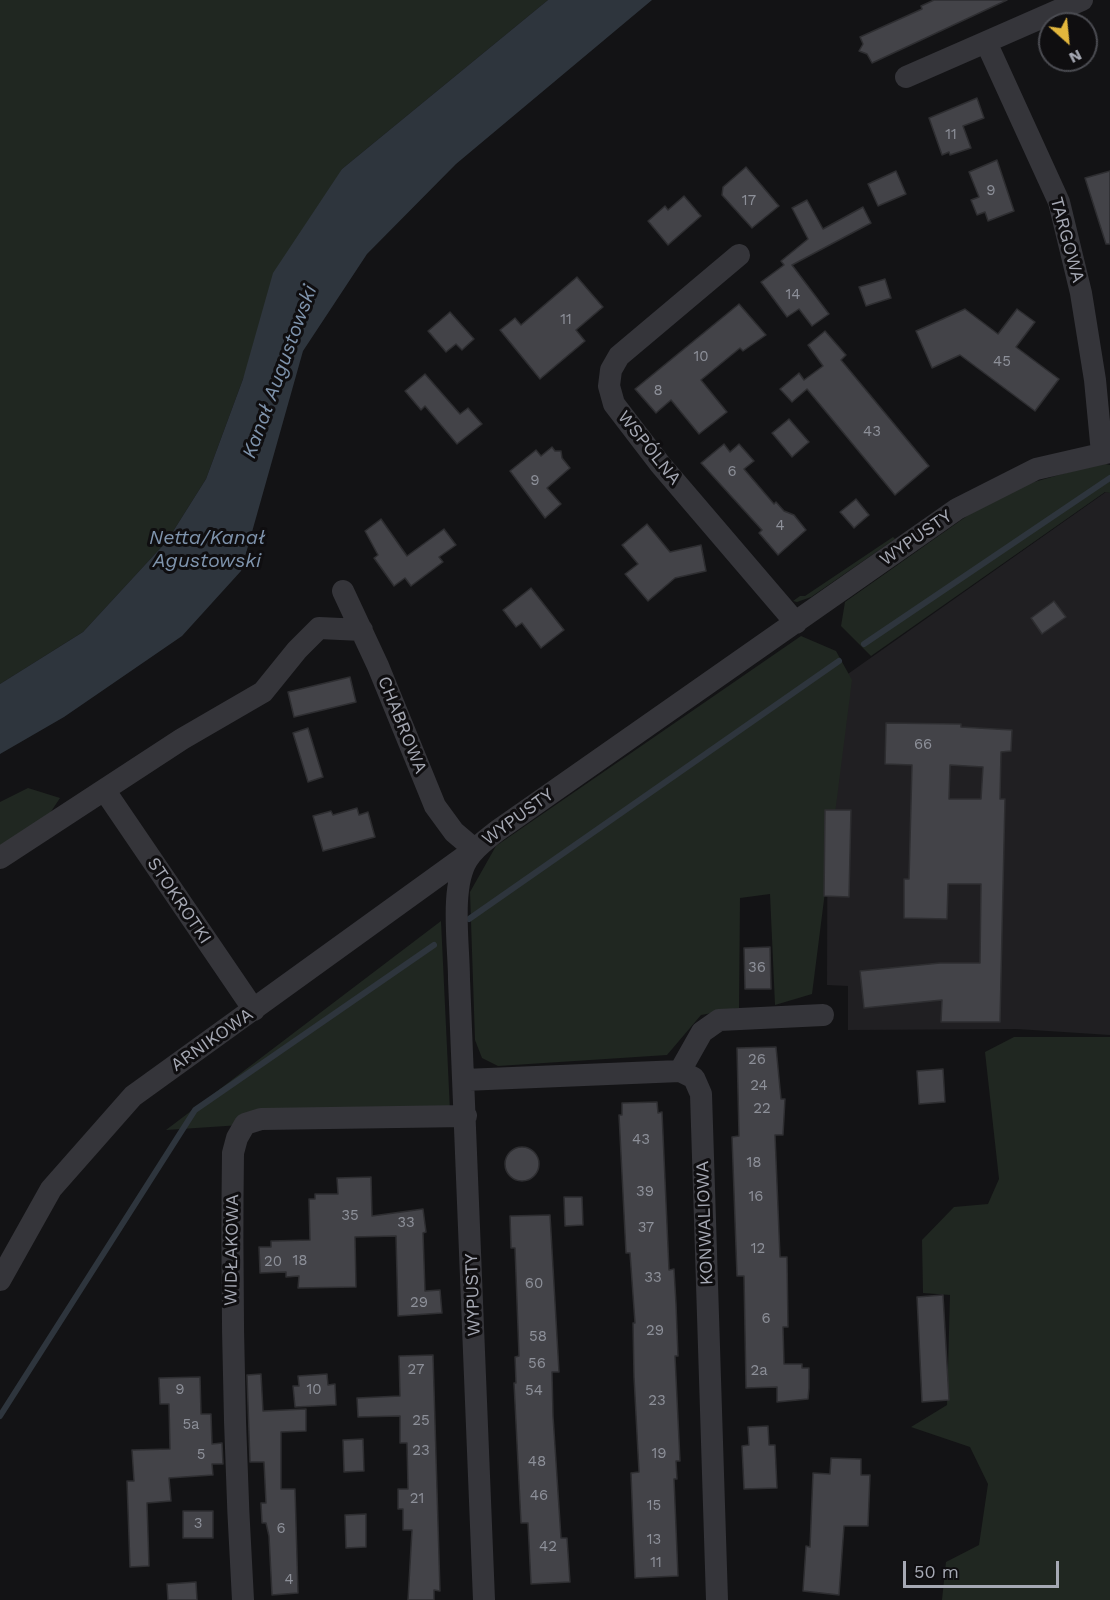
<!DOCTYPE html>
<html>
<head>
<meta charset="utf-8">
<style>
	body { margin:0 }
	#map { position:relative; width:1110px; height:1600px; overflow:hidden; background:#131315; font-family:"Work Sans",sans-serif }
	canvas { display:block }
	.north { position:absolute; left:1038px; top:12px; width:60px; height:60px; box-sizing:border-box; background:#0f0e10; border:2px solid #4b4c52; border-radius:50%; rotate:153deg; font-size:16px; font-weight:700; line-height:24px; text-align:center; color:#a6a9b4 }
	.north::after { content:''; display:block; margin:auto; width:21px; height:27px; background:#e3b73d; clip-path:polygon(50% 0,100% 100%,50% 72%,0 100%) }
	.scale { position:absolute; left:903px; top:1561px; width:156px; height:27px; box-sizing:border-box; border:3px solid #a6a9b4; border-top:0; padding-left:8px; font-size:18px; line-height:21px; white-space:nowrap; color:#a6a9b4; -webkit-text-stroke:4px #0f0e10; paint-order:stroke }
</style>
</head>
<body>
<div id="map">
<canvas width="1110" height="1600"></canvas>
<div class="north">N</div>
<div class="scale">50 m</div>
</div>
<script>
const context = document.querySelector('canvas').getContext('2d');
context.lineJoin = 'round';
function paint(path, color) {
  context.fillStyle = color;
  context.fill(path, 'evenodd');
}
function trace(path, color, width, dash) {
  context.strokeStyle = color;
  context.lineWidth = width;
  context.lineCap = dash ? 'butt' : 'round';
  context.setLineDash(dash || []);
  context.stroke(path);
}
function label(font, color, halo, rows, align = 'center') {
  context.font = font + ' "Work Sans",sans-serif';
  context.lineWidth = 6;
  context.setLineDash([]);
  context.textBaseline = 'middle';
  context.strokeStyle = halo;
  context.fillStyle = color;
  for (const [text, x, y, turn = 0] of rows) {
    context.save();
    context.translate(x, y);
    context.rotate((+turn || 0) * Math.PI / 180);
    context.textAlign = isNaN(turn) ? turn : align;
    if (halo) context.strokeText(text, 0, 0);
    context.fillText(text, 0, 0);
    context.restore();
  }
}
paint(new Path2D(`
	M 1106,492 L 1110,493 L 1110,1035 L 1017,1029 L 848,1030 L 848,986 L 827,985 L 828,688 Z`), '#201f22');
paint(new Path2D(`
	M 0,0 L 548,0 L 342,169 L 243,379 L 206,479 L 167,541 L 83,632 L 0,684 Z
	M 1101,463 L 1110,465 L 1110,493 L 1105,492 L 871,656 L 841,626 L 845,602 L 984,504 L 1020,486 Z
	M 893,537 L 895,539 L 811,597 L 797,602 L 793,601 L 800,596 L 805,596 Z
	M 801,636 L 836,651 L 852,680 L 812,994 L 775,1005 L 770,894 L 740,898 L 739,1008 L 701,1015 L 667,1055 L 498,1066 L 482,1058 L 475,1040 L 470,892 L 496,846 Z
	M 28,788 L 60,798 L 46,819 L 0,847 L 0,802 Z
	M 441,921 L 450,1111 L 166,1130 Z
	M 1014,1037 L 1110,1037 L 1110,1600 L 942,1600 L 946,1562 L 979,1545 L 988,1484 L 970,1447 L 911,1427 L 947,1405 L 950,1295 L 923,1293 L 922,1240 L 954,1207 L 988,1204 L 999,1179 L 985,1052 Z`), '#202721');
paint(new Path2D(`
	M 548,0 L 652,0 L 456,164 L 367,254 L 303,351 L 241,571 L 182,636 L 64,717 L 0,754 L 0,684 L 83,632 L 167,541 L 206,479 L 243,379 L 273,273 L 342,169 Z`), '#2e353d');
trace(new Path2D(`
	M 864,644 L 1110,478
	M 469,919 L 839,661
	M 0,1416 L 195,1110 L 434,945`), '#2e353d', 6);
const building = new Path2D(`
	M 934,0 L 1007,0 L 872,63 L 867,54 L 859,51 L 863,44 L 860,37 L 922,9 L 921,6 Z
	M 977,98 L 984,118 L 963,126 L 971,148 L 950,155 L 949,152 L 942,155 L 929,118 Z
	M 997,160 L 1014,211 L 988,221 L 985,212 L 977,215 L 971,200 L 979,197 L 969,172 Z
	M 746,167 L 779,206 L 752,228 L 722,195 L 723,187 Z
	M 896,171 L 906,194 L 878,206 L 868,184 Z
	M 1110,171 L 1110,244 L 1106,244 L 1085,178 Z
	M 684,196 L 701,216 L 668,245 L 648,221 L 665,206 L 668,210 Z
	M 807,200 L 823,229 L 863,207 L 871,223 L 792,265 L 829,314 L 812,326 L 799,309 L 787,317 L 761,282 L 784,265 L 781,261 L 808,239 L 792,208 Z
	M 577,277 L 603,307 L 576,330 L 585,341 L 540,379 L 500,330 L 515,318 L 521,325 Z
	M 885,279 L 891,298 L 866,306 L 859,287 Z
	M 739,304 L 766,335 L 743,351 L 740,348 L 701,380 L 727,412 L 699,434 L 671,400 L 656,413 L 635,389 Z
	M 965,309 L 998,334 L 1017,309 L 1035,322 L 1016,347 L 1059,379 L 1035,411 L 960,355 L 932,368 L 916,331 Z
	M 450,312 L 474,339 L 462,350 L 456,344 L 446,352 L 428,331 Z
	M 825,331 L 846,355 L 841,360 L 929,466 L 895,495 L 807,389 L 792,402 L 780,389 L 799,373 L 804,380 L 823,366 L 808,345 Z
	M 425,374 L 460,414 L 468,408 L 482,424 L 457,444 L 425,406 L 421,410 L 405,391 Z
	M 789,419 L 809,442 L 792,457 L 772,433 Z
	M 724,444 L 730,452 L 739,444 L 754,461 L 744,469 L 774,504 L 776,502 L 784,511 L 794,515 L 806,530 L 778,555 L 759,533 L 762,530 L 701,463 Z
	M 552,447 L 555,451 L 561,451 L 562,458 L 570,468 L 547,488 L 561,504 L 545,518 L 510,471 L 536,450 L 541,456 Z
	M 856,499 L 869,515 L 854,528 L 840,512 Z
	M 381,519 L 407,556 L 444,529 L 456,545 L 439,557 L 443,562 L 411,586 L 405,578 L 394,586 L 374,558 L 378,555 L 365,531 Z
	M 647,524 L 670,552 L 701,545 L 706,571 L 675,578 L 648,601 L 625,574 L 638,564 L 622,545 Z
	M 531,588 L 564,630 L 541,648 L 522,623 L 516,627 L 503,610 Z
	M 1054,601 L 1066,617 L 1042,634 L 1031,618 Z
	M 350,677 L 356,702 L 294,717 L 288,692 Z
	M 886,723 L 961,724 L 961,727 L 1012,730 L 1011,751 L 1001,752 L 1000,799 L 1005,799 L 1000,1022 L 941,1022 L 942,1000 L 864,1008 L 860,971 L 940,963 L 980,963 L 981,884 L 948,884 L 947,919 L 904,918 L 904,879 L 909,879 L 912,765 L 885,764 ZM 950,765 L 983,767 L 981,799 L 949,799 Z
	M 308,728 L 323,777 L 308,782 L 293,733 Z
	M 357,808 L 359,815 L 368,812 L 375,837 L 323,851 L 313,816 L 331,811 L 333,815 Z
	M 825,810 L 851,810 L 849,897 L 824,896 Z
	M 770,947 L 771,989 L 745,989 L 744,948 Z
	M 776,1047 L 781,1099 L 785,1099 L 783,1135 L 775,1135 L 780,1257 L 787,1257 L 788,1327 L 783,1327 L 784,1364 L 802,1364 L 802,1368 L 809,1368 L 809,1388 L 808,1399 L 777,1402 L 777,1387 L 746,1388 L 744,1276 L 737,1276 L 732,1137 L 739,1136 L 737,1048 Z
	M 943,1069 L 945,1102 L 919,1104 L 917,1071 Z
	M 657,1102 L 658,1113 L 662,1112 L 669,1270 L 674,1269 L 676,1304 L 678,1356 L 675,1356 L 680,1461 L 676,1461 L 677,1479 L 674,1479 L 678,1576 L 635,1578 L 631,1473 L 639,1472 L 634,1377 L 633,1323 L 635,1323 L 630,1253 L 626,1253 L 619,1115 L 622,1115 L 622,1103 Z
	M505 1164a17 17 0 1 1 34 0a17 17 0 1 1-34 0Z
	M 371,1177 L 372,1216 L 423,1209 L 426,1232 L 423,1233 L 425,1291 L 440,1290 L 442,1313 L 398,1316 L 396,1236 L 355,1237 L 356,1287 L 298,1288 L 299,1276 L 286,1277 L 286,1272 L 260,1273 L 259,1247 L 271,1247 L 271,1241 L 310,1240 L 309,1199 L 315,1199 L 315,1194 L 338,1194 L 337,1178 Z
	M 564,1197 L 582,1197 L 583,1225 L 565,1226 Z
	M 550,1215 L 559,1372 L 552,1372 L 553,1416 L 561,1538 L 567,1538 L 570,1582 L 531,1584 L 528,1523 L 521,1523 L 514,1383 L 516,1383 L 515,1357 L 519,1356 L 515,1248 L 511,1248 L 510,1216 Z
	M 943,1295 L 949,1400 L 922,1402 L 917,1297 Z
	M 433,1355 L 440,1591 L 434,1590 L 434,1600 L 408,1600 L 412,1530 L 403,1530 L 403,1509 L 398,1509 L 398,1489 L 408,1489 L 407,1443 L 400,1443 L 400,1416 L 358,1417 L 357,1398 L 400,1396 L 399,1356 Z
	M 261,1374 L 263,1411 L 306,1409 L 306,1431 L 281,1432 L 281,1489 L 295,1489 L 298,1593 L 272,1595 L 269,1536 L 266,1523 L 262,1523 L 261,1503 L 266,1503 L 264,1462 L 250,1462 L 247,1375 Z
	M 327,1374 L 328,1385 L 335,1384 L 336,1405 L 295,1407 L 293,1386 L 299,1386 L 298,1376 Z
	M 200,1377 L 201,1414 L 211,1414 L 212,1444 L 222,1443 L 223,1464 L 212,1464 L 213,1475 L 169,1478 L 171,1501 L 147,1503 L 149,1566 L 130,1567 L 127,1481 L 134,1481 L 132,1450 L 170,1449 L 169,1404 L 160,1404 L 159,1378 Z
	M 768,1426 L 769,1445 L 775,1445 L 777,1488 L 744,1489 L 742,1446 L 749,1445 L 748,1427 Z
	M 363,1439 L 364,1471 L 344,1472 L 343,1440 Z
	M 831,1458 L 861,1459 L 861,1475 L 870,1475 L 868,1526 L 844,1526 L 839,1595 L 803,1591 L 806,1546 L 810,1547 L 813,1473 L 830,1474 Z
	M 183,1511 L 213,1511 L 213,1538 L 183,1538 Z
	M 366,1514 L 366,1547 L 346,1548 L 345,1515 Z
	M 196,1582 L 197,1600 L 168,1600 L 167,1584 Z`);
paint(building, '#434348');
trace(building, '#2e2e31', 1.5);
trace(new Path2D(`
	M 986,42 L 1082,0
	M 906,77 L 986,42 L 1059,202 L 1081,293 L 1095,380 L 1102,453
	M 739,255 L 619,356 L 611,370 L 609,386 L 614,404 L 660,464 L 796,623
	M 343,591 L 378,666 L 435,806 L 454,832 L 474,849
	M 105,791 L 254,1010
	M 0,858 L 182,739 L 263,692 L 297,650 L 319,628 L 362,630
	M 680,1071 L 702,1032 L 719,1020 L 823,1015
	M 464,1080 L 680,1071 L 694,1078 L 701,1094 L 717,1600
	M 0,1280 L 51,1189 L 133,1096 L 471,852
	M 243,1600 C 234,1451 231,1302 233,1153 L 237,1138 L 245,1124 L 261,1119 L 466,1116
	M 484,1600 L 459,979 C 459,946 450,888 467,860 C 474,848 486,840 497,831 L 957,509 L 1036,469 L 1110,452`), '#35353a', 22);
label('15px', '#8d9099', null, [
	["11",951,135],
	["9",991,191],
	["17",749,201],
	["14",793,295],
	["11",566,320],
	["10",701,357],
	["45",1002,362],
	["8",658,391],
	["43",872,432],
	["6",732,472],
	["9",535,481],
	["4",780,526],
	["66",923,745],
	["36",757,968],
	["26",757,1060],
	["24",759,1086],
	["22",762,1109],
	["43",641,1140],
	["18",754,1163],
	["39",645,1192],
	["16",756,1197],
	["35",350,1216],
	["33",406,1223],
	["37",646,1228],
	["12",758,1249],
	["18",300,1261],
	["20",273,1262],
	["33",653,1278],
	["60",534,1284],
	["29",419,1303],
	["6",766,1319],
	["29",655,1331],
	["58",538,1337],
	["56",537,1364],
	["27",416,1370],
	["2a",759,1371],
	["9",180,1390],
	["10",314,1390],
	["54",534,1391],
	["23",657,1401],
	["25",421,1421],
	["5a",191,1425],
	["23",421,1451],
	["19",659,1454],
	["5",201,1455],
	["48",537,1462],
	["46",539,1496],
	["21",417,1499],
	["15",654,1506],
	["3",198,1524],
	["6",281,1529],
	["13",654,1540],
	["42",548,1547],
	["11",656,1563],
	["4",289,1580]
]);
label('18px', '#a6a9b4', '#0f0e10', [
	["TARGOWA",1067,240,75],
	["WSPÓLNA",649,448,51],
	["WYPUSTY",916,538,-35],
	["CHABROWA",402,725,68],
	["WYPUSTY",518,817,-36],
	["STOKROTKI",179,901,56],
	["ARNIKOWA",212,1040,-35],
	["KONWALIOWA",705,1223,-92],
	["WIDŁAKOWA",232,1250,-89],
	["WYPUSTY",473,1295,-92]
]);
label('italic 20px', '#7f94ad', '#0f0e10', [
	["Kanał Augustowski",280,372,-70],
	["Netta/Kanał",207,538],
	["Agustowski",207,561]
]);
</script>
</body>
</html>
